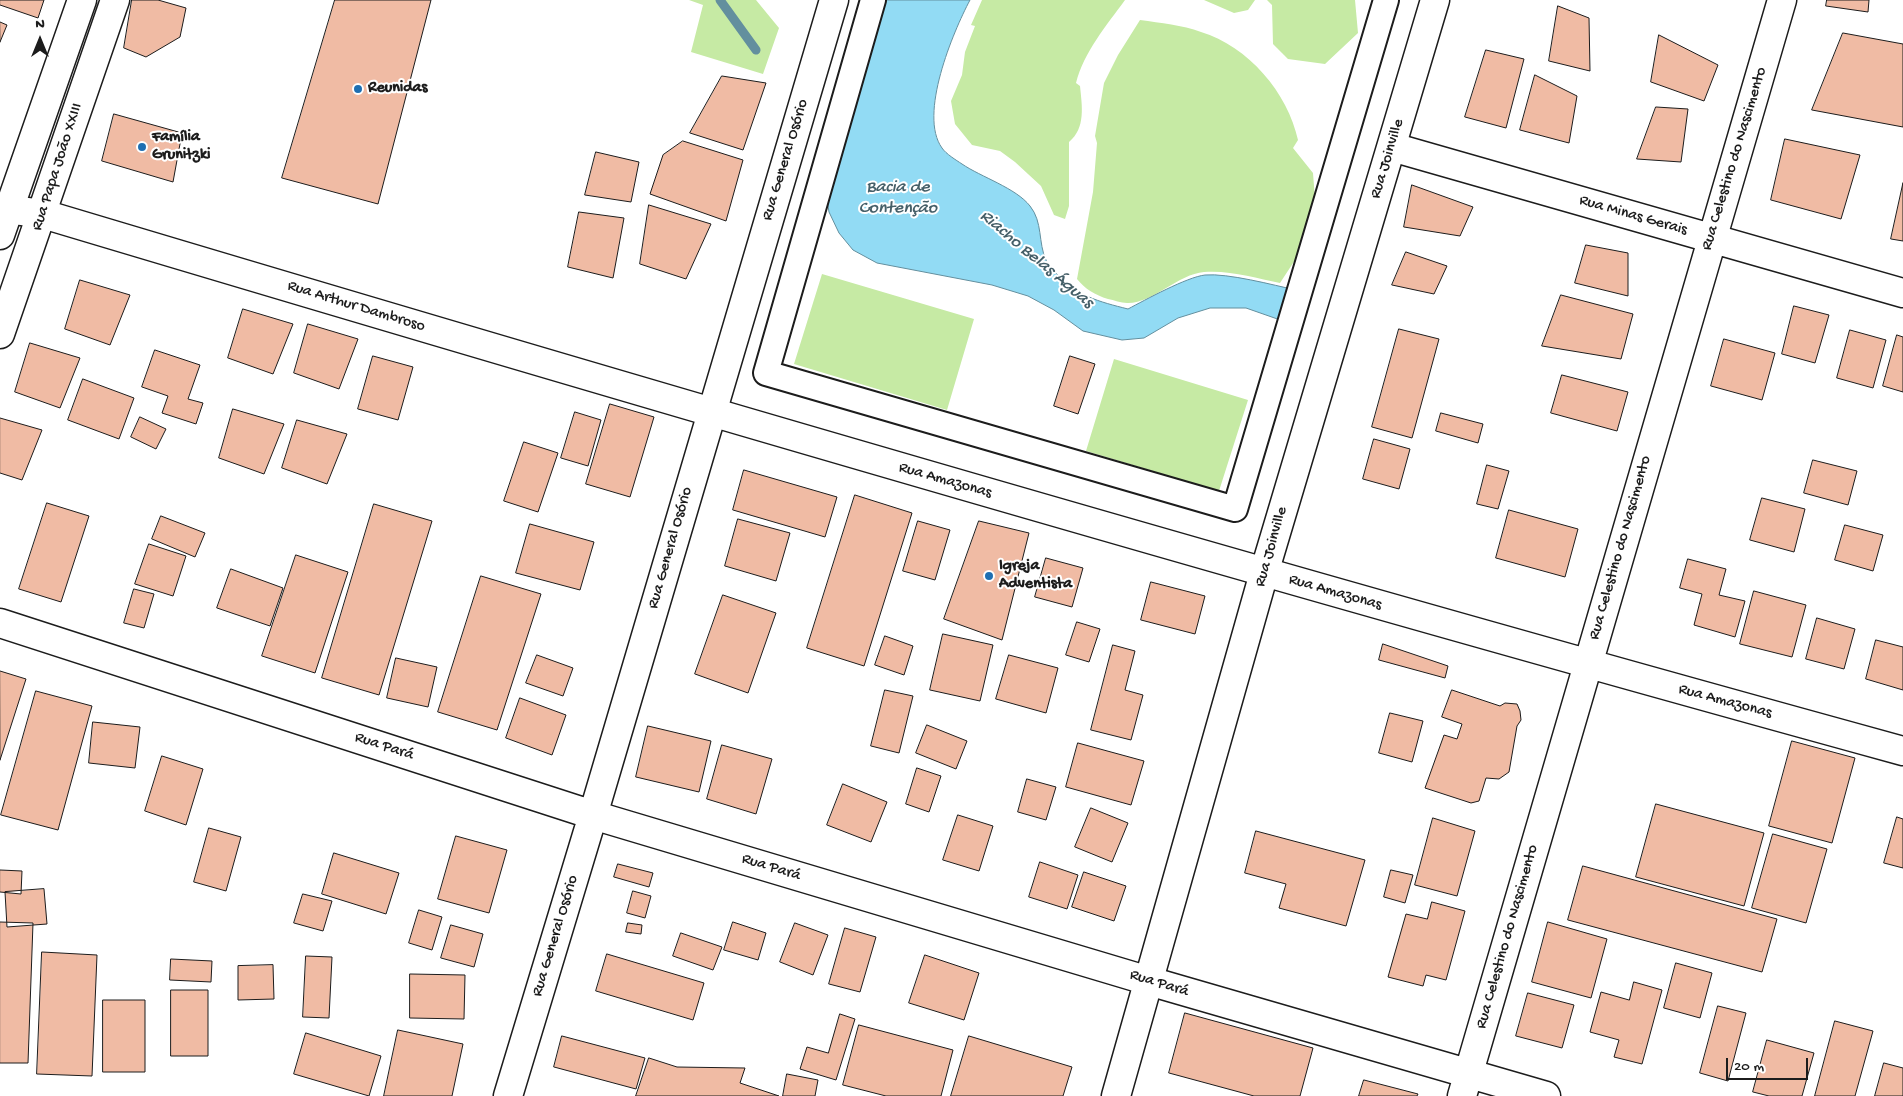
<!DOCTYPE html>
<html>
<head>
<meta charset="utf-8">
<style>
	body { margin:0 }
	#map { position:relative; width:1903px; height:1096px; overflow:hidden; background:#fff; font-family:"Gochi Hand",sans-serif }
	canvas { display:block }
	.north { position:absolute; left:15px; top:15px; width:50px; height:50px; -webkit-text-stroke:4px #fff; paint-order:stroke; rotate:0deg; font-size:14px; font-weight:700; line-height:20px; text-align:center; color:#1c1c1c }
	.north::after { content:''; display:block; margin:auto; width:18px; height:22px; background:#1c1c1c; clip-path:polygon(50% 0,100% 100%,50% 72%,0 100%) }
	.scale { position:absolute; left:1726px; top:1058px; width:82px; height:22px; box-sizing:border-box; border:2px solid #1c1c1c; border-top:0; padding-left:6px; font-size:15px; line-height:18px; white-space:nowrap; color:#1c1c1c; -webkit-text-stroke:4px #fff; paint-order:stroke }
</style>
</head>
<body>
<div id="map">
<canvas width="1903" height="1096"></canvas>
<div class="north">N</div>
<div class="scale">20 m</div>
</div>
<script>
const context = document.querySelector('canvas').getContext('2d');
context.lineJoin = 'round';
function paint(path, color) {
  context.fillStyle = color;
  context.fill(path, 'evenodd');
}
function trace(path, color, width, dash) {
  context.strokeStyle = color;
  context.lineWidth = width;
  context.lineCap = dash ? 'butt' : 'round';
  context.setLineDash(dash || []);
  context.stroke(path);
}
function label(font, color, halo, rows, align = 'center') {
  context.font = font + ' "Gochi Hand",sans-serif';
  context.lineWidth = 4;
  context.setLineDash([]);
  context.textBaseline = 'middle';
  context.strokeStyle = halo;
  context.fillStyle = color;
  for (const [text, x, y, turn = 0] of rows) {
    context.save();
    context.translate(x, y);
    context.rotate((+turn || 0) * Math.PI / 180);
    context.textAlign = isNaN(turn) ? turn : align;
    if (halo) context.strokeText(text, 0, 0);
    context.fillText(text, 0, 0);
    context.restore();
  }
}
paint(new Path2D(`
	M 689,0 L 756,0 L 779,28 L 763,74 L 691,52 L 703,5 Z
	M 982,0 L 1125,0 C 1106,26 1084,52 1076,83 L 1080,86 C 1082,106 1086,128 1069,142 L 1069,206 L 1065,219 L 1054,215 L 1041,186 L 1015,162 L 1000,151 L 972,145 L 955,124 L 951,101 L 962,75 L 965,52 L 975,26 L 971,25 Z
	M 1204,0 L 1255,0 L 1248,10 L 1234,13 Z
	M 1267,0 L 1355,0 L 1358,33 L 1325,64 L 1288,59 L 1273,44 L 1272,5 Z
	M 1140,20 C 1161,23 1182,25 1201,32 C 1248,46 1288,93 1298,140 L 1293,148 L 1313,173 L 1315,199 L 1308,233 L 1297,257 L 1280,283 C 1256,278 1230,270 1204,272 C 1178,274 1152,304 1127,303 C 1121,303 1114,300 1108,299 C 1095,295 1085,289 1077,279 L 1093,192 L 1097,143 L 1095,136 L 1104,83 L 1118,55 Z
	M 822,274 L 974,319 L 947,410 L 794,364 Z
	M 1114,359 L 1248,400 L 1219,491 L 1086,451 Z`), '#c6eaa4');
const water = new Path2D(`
	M 876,0 L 970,0 C 953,32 918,115 942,148 C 946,154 956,160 962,164 C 981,177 1016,188 1030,206 C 1043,222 1038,243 1046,260 C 1047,264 1052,269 1055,272 C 1073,295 1100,302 1128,309 C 1145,300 1187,277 1205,275 C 1228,273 1273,285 1296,290 L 1286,322 L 1246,308 L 1210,308 L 1178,318 L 1144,338 L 1122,340 L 1083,331 L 1054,310 L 1028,296 L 992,285 L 877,263 L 853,250 L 839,233 L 829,212 L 825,187 Z`);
paint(water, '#92dbf4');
trace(water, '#638f9e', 1);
trace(new Path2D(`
	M 720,0 L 756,50`), '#638f9e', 9);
const building = new Path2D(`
	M 0,0 L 44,0 L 38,18 L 0,5 Z
	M 132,0 L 158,0 L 186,8 L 180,37 L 146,57 L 124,48 Z
	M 335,0 L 431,0 L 378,204 L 282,178 Z
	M 1827,0 L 1869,0 L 1868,12 L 1826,6 Z
	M 1558,6 L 1589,18 L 1590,71 L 1549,61 Z
	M 0,22 L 7,25 L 0,42 Z
	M 1843,33 L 1903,44 L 1903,127 L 1812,110 Z
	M 1659,35 L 1718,65 L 1704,101 L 1651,82 Z
	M 1486,50 L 1524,59 L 1506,128 L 1465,117 Z
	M 1535,75 L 1577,96 L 1569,143 L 1520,130 Z
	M 722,76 L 766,83 L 743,150 L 690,133 Z
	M 1656,107 L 1688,109 L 1681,162 L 1637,159 Z
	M 114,114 L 182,133 L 173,182 L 102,161 Z
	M 1785,139 L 1860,155 L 1841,219 L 1771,200 Z
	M 683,141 L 743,160 L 726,221 L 650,194 L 663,155 Z
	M 596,152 L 639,162 L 631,202 L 585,195 Z
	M 1903,183 L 1903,241 L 1891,239 Z
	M 1412,185 L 1473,207 L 1460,236 L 1404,227 Z
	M 649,205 L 711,224 L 686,279 L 640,264 Z
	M 579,212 L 624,218 L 613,278 L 568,267 Z
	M 1586,245 L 1628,253 L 1628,296 L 1575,283 Z
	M 1406,252 L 1447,266 L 1434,294 L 1392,285 Z
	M 80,280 L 130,295 L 110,345 L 65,329 Z
	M 1561,295 L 1633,314 L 1621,359 L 1542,346 Z
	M 1794,306 L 1829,315 L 1815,363 L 1782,354 Z
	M 243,309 L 293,324 L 273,374 L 228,358 Z
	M 308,324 L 358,339 L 339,389 L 294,373 Z
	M 1399,329 L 1439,339 L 1412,438 L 1372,427 Z
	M 1850,330 L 1886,340 L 1873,388 L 1837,378 Z
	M 1897,335 L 1903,337 L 1903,392 L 1883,386 Z
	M 1724,339 L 1775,353 L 1762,400 L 1711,386 Z
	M 30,343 L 80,358 L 60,408 L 15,392 Z
	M 155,350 L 200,365 L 188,399 L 203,403 L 196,424 L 162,413 L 168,396 L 142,387 Z
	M 373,356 L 413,367 L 398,420 L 358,409 Z
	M 1070,356 L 1095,364 L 1078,414 L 1054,406 Z
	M 1562,375 L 1628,392 L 1617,431 L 1551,413 Z
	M 83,379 L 134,398 L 119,439 L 68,420 Z
	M 610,404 L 654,417 L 630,497 L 586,484 Z
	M 233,409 L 284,424 L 264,474 L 219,458 Z
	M 575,412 L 601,420 L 588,466 L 561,458 Z
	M 1441,413 L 1483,424 L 1478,443 L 1436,431 Z
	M 140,417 L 166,429 L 156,449 L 131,437 Z
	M 0,418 L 42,430 L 22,480 L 0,473 Z
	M 297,420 L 347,434 L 327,484 L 282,468 Z
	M 1374,439 L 1410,449 L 1399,489 L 1363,479 Z
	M 524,442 L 558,453 L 538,512 L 504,501 Z
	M 1813,460 L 1857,471 L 1848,505 L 1804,493 Z
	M 1487,465 L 1509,471 L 1498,509 L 1477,504 Z
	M 744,470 L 837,497 L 825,537 L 733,510 Z
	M 855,495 L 912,513 L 864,666 L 807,648 Z
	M 1762,498 L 1805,509 L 1794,552 L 1750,540 Z
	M 47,503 L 89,516 L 61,602 L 19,589 Z
	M 374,504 L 432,521 L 379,695 L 322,678 Z
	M 1509,510 L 1578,529 L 1565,577 L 1496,558 Z
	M 161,516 L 205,533 L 195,557 L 152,539 Z
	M 738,519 L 790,533 L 776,581 L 725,566 Z
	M 918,521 L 950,530 L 935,580 L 903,571 Z
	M 979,521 L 1029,533 L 1002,640 L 944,619 Z
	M 530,524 L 594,542 L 580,590 L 516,573 Z
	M 1845,525 L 1883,535 L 1873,571 L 1835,560 Z
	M 149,544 L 186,556 L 173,596 L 135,584 Z
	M 296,555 L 348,572 L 315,673 L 262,656 Z
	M 1046,558 L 1083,568 L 1072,607 L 1035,597 Z
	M 1688,559 L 1726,569 L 1719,595 L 1745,601 L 1735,637 L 1694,625 L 1702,594 L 1680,588 Z
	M 231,569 L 283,588 L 270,626 L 217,608 Z
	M 481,576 L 541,594 L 497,730 L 438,712 Z
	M 1151,582 L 1205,596 L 1195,634 L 1141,620 Z
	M 134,589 L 154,594 L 144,628 L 124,623 Z
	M 1754,591 L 1806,605 L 1792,657 L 1740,644 Z
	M 723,595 L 776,613 L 748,693 L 695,674 Z
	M 1817,618 L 1855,629 L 1844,669 L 1806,659 Z
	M 1077,622 L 1100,629 L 1089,662 L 1066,655 Z
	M 943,634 L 993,645 L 980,701 L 930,690 Z
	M 885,636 L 913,646 L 904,675 L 875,665 Z
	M 1876,640 L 1903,647 L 1903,690 L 1866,679 Z
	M 1383,644 L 1448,666 L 1445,678 L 1379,660 Z
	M 1113,645 L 1135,651 L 1125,690 L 1143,695 L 1131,740 L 1091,730 Z
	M 537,655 L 573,668 L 563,696 L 526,683 Z
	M 1009,655 L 1058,668 L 1046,713 L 996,699 Z
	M 396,658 L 437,667 L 428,707 L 387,698 Z
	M 0,671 L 26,679 L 0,760 Z
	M 885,690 L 913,696 L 899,753 L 871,746 Z
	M 1452,690 L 1500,706 L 1505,703 L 1517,704 L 1520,711 L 1521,720 L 1517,726 L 1509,772 L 1499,779 L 1486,778 L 1479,801 L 1471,803 L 1425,788 L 1444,735 L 1457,739 L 1462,724 L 1442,717 Z
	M 36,691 L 92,706 L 58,830 L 1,815 Z
	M 520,698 L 566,715 L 552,755 L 506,738 Z
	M 1390,713 L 1423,721 L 1412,762 L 1379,753 Z
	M 93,722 L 140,727 L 135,768 L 89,763 Z
	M 927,725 L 967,741 L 956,769 L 916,753 Z
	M 648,726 L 711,741 L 699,792 L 636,777 Z
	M 1792,741 L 1855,758 L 1832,843 L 1769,826 Z
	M 1078,743 L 1144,761 L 1131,805 L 1066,787 Z
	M 722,745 L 772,759 L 756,814 L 707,799 Z
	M 162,756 L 203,769 L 186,825 L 145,811 Z
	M 917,768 L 941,776 L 929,812 L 906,804 Z
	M 1027,779 L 1056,787 L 1046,820 L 1018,812 Z
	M 843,784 L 887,802 L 871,842 L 827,825 Z
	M 1656,804 L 1764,833 L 1744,906 L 1636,877 Z
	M 1091,808 L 1128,823 L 1112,862 L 1075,847 Z
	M 958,815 L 993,826 L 979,871 L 943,860 Z
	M 1897,817 L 1903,819 L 1903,868 L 1884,863 Z
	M 1433,818 L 1475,831 L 1457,896 L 1415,885 Z
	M 209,828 L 241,837 L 226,891 L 194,882 Z
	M 1256,831 L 1365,860 L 1346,926 L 1279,908 L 1286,884 L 1245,873 Z
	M 1773,834 L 1827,849 L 1806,923 L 1752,908 Z
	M 456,836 L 507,850 L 489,913 L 438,899 Z
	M 334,853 L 399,873 L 386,914 L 322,894 Z
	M 1040,862 L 1078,875 L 1067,909 L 1029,897 Z
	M 618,864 L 653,873 L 649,887 L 614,877 Z
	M 1583,866 L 1777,919 L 1762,972 L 1568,920 Z
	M 0,870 L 22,871 L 21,894 L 0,892 Z
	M 1391,870 L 1413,875 L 1405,903 L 1384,897 Z
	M 1084,872 L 1126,886 L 1114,921 L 1072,907 Z
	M 44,889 L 47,924 L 7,927 L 5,892 Z
	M 633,891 L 651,896 L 645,918 L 627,913 Z
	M 303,894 L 332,901 L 323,931 L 294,923 Z
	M 1432,902 L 1465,911 L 1446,980 L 1426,975 L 1423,986 L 1388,977 L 1406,914 L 1427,919 Z
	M 419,910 L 442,917 L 432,950 L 409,943 Z
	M 0,922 L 33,923 L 28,1063 L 0,1063 Z
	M 733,922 L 766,933 L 758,960 L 724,950 Z
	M 1548,922 L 1607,939 L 1591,998 L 1532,982 Z
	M 628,923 L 642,925 L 641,934 L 626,932 Z
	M 795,923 L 828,935 L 813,975 L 780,962 Z
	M 451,925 L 483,934 L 474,967 L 441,958 Z
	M 845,928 L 876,937 L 860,992 L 829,984 Z
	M 681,933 L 722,947 L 713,970 L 673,956 Z
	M 42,952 L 97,955 L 92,1076 L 37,1074 Z
	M 607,954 L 704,983 L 693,1020 L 596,991 Z
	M 925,955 L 979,973 L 964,1020 L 909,1003 Z
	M 306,956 L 332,957 L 329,1018 L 303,1017 Z
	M 171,959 L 212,961 L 211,982 L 170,980 Z
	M 1676,963 L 1712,973 L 1700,1018 L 1664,1008 Z
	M 273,965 L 274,999 L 238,1000 L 238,966 Z
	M 410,974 L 465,975 L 464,1019 L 410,1018 Z
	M 1634,982 L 1662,990 L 1642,1064 L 1614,1057 L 1619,1040 L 1590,1032 L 1601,992 L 1629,1000 Z
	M 171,990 L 208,990 L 208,1056 L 171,1056 Z
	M 1528,993 L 1574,1005 L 1562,1048 L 1516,1036 Z
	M 103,1000 L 145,1000 L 145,1072 L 103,1072 Z
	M 1718,1006 L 1746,1013 L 1728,1081 L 1700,1073 Z
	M 1185,1013 L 1313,1048 L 1300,1096 L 1254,1096 L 1169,1073 Z
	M 840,1014 L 855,1019 L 836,1080 L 800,1069 L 807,1047 L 828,1053 Z
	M 1835,1021 L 1873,1031 L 1855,1096 L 1815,1096 Z
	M 859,1025 L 953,1050 L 941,1096 L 886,1096 L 843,1085 Z
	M 398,1030 L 463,1044 L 452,1096 L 384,1096 Z
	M 306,1033 L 381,1056 L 369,1096 L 294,1074 Z
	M 562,1036 L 645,1058 L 636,1089 L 554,1067 Z
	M 969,1036 L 1072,1067 L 1063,1096 L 951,1096 Z
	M 1767,1040 L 1814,1053 L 1802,1096 L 1769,1096 L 1753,1092 Z
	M 649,1058 L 677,1067 L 745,1068 L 740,1083 L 779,1096 L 636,1096 Z
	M 1884,1063 L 1903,1068 L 1903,1096 L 1875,1096 Z
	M 787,1074 L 818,1080 L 815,1096 L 783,1096 Z
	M 1364,1080 L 1418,1094 L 1417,1096 L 1359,1096 Z`);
paint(building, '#f0bba4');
trace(building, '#1c1c1c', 1);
const pedestrian = new Path2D(`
	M 873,0 L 766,373 L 1235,509 L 1386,0`);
const minor = new Path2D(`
	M 1392,147 L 1903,293
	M 0,208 L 43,214 C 661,399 1280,580 1903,751
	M 1149,981 L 1546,1096
	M 1462,1096 L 1782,0`);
const tertiary = new Path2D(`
	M 0,235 L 82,0
	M 0,334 L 115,0
	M 0,623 L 593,815 L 1149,981
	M 508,1096 L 593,815 L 834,0
	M 1116,1096 L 1264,573 L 1435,0`);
trace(pedestrian, '#1c1c1c', 28);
trace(minor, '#1c1c1c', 31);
trace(tertiary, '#1c1c1c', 31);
trace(pedestrian, '#fff', 24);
trace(minor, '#fff', 28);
trace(tertiary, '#fff', 28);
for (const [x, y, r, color] of [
	[358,89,5,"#1f6fb2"],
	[142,147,5,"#1f6fb2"],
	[989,576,5,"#1f6fb2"]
]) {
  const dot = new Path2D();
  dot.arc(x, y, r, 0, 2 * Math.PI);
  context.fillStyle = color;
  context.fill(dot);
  trace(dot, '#fff', 2);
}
label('bold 16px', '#1c1c1c', '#fff', [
	["Reunidas",368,89],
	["Família",152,138],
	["Grunitzki",152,156],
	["Igreja",999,567],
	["Adventista",999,585]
], 'left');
label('16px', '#1c1c1c', '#fff', [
	["Rua Joinville",1388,159,-73],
	["Rua Celestino do Nascimento",1735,159,-73],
	["Rua General Osório",786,160,-73],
	["Rua Papa João XXIII",58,167,-72],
	["Rua Minas Gerais",1633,216,16],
	["Rua Arthur Dambroso",356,307,17],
	["Rua Amazonas",945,481,16],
	["Rua Joinville",1272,547,-74],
	["Rua General Osório",671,548,-74],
	["Rua Celestino do Nascimento",1621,548,-74],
	["Rua Amazonas",1335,593,16],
	["Rua Amazonas",1725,702,15],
	["Rua Pará",384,747,18],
	["Rua Pará",771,868,17],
	["Rua General Osório",556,936,-73],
	["Rua Celestino do Nascimento",1508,937,-74],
	["Rua Pará",1159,984,17]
]);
label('italic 18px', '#455f68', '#fff', [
	["Bacia de",898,188],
	["Contenção",898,209],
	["Riacho Belas Águas",1036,260,40]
]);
</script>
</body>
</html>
